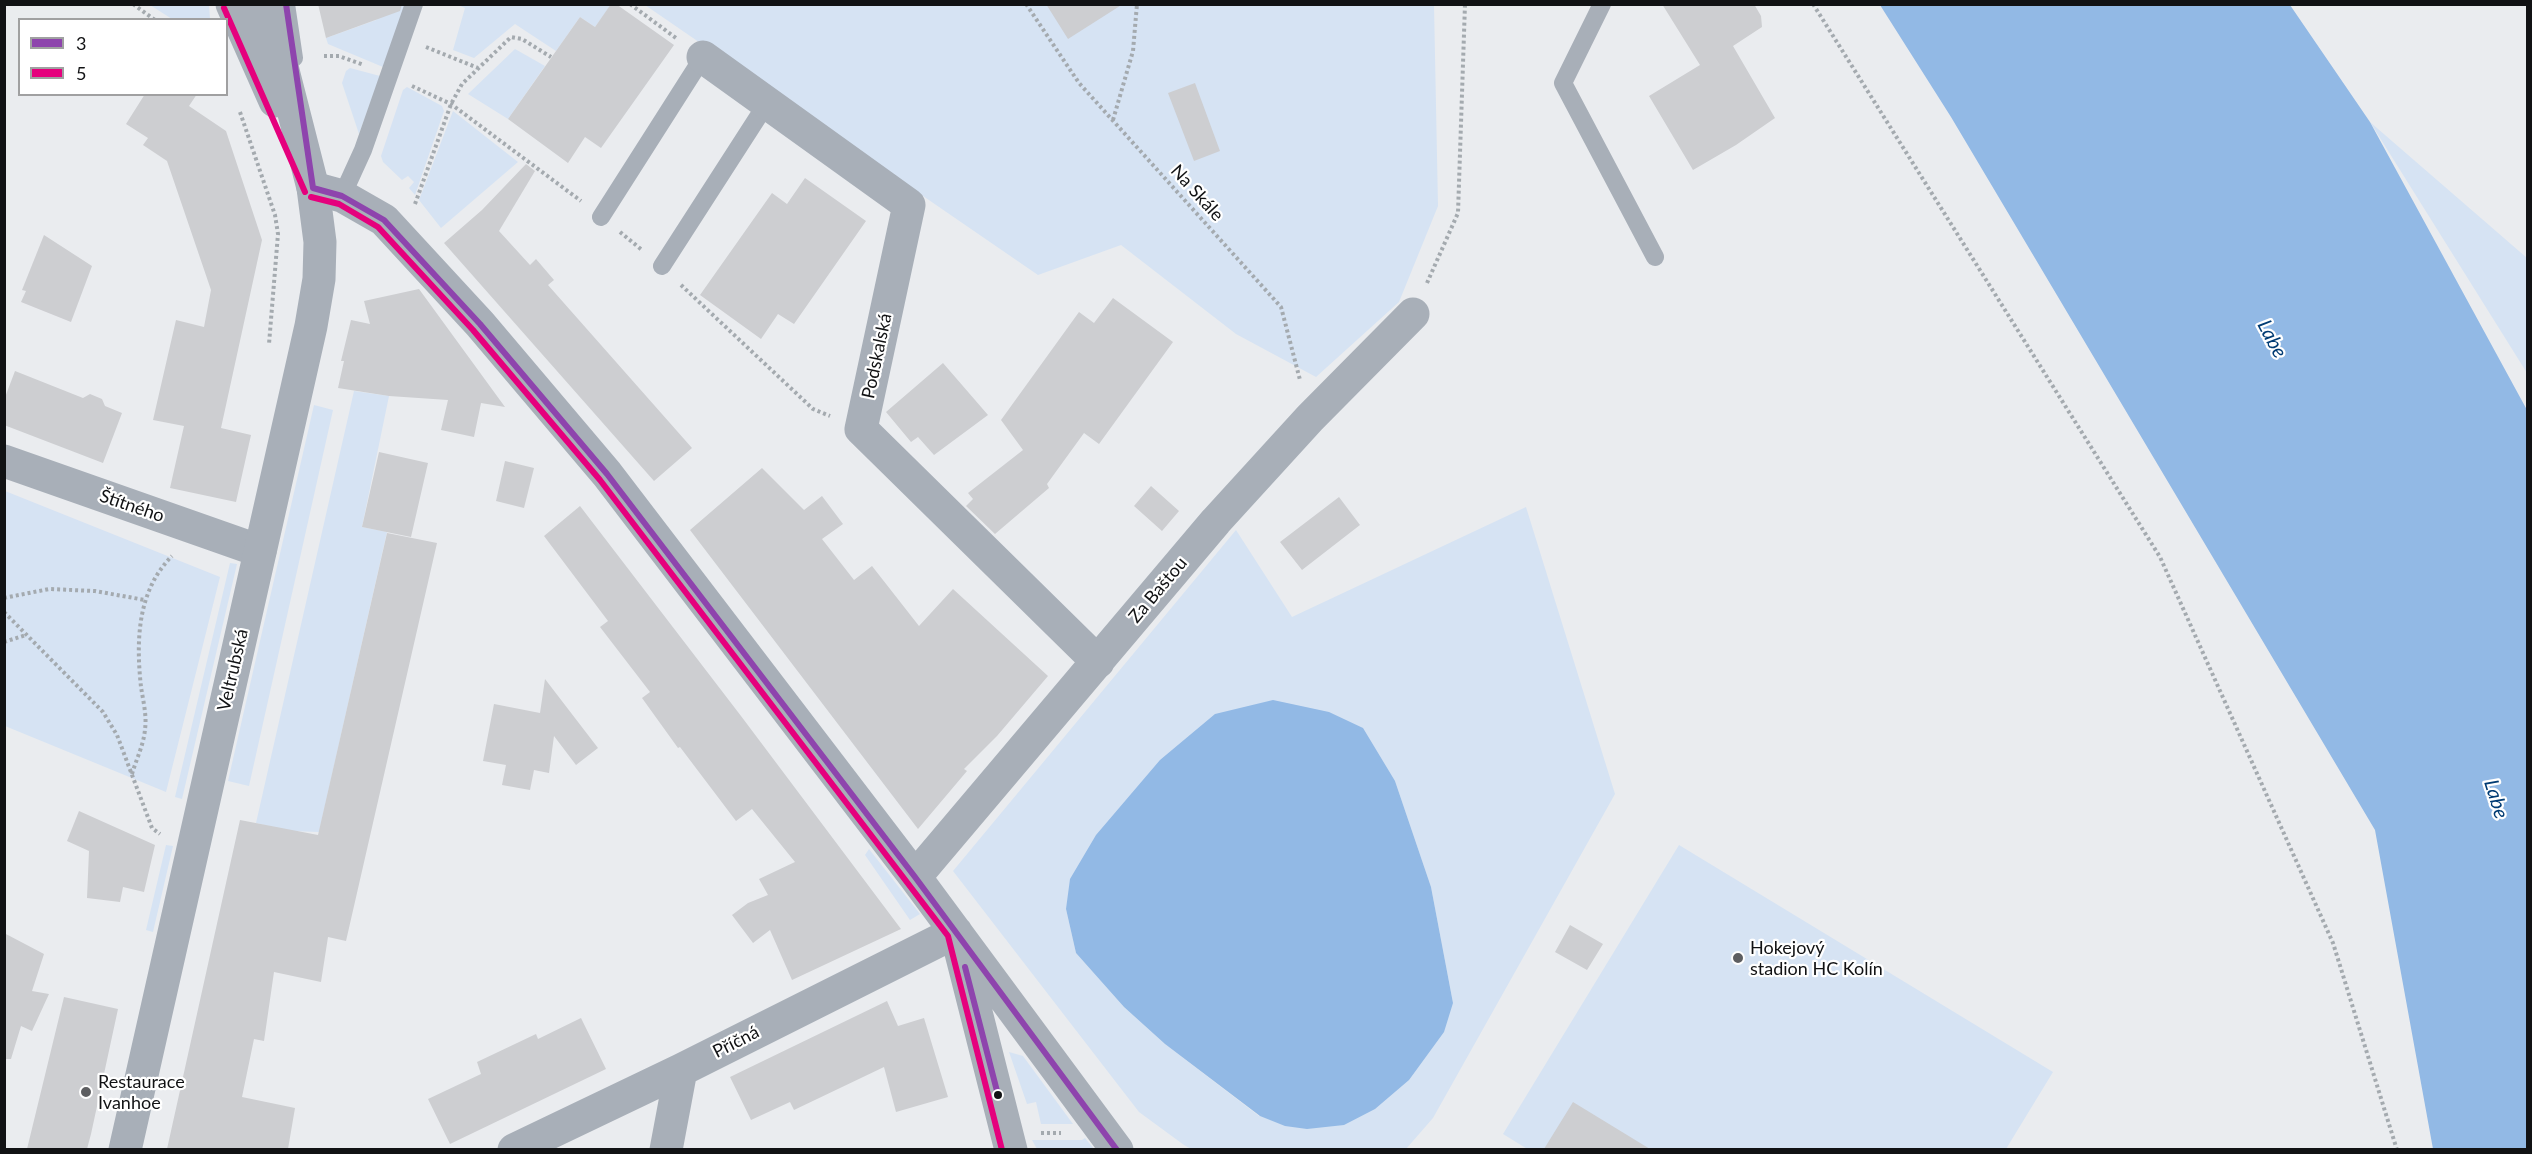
<!DOCTYPE html>
<html>
<head>
<meta charset="utf-8">
<style>
	body { margin:0 }
	#map { position:relative; width:2532px; height:1154px; overflow:hidden; background:#eaecef; font-family:Lato,sans-serif }
	canvas { display:block }
	.frame { position:absolute; inset:0; border:6px solid #111214; pointer-events:none }
	.legend { position:absolute; left:18px; top:18px; width:210px; height:78px; box-sizing:border-box; background:#fff; border:2px solid #a0a0a1; margin:0; padding:8px 10px; list-style:none; font-size:18px; color:#111214 }
	.legend li { display:flex; align-items:center; gap:12px; height:30px }
	.legend b { width:30px; border:2px solid #a0a0a1 }
</style>
</head>
<body>
<div id="map">
<canvas width="2532" height="1154"></canvas>
<div class="frame"></div>
<ul class="legend">
<li><b style="height:8px;background:#8e44ad"></b>3</li>
<li><b style="height:8px;background:#e5007d"></b>5</li>
</ul>
</div>
<script>
const context = document.querySelector('canvas').getContext('2d');
context.lineJoin = 'round';
function paint(path, color) {
  context.fillStyle = color;
  context.fill(path, 'evenodd');
}
function trace(path, color, width, dash) {
  context.strokeStyle = color;
  context.lineWidth = width;
  context.lineCap = dash ? 'butt' : 'round';
  context.setLineDash(dash || []);
  context.stroke(path);
}
function label(font, color, halo, rows, align = 'center') {
  context.font = font + ' Lato,sans-serif';
  context.lineWidth = 4.5;
  context.setLineDash([]);
  context.textBaseline = 'middle';
  context.strokeStyle = halo;
  context.fillStyle = color;
  for (const [text, x, y, turn = 0] of rows) {
    context.save();
    context.translate(x, y);
    context.rotate((+turn || 0) * Math.PI / 180);
    context.textAlign = isNaN(turn) ? turn : align;
    if (halo) context.strokeText(text, 0, 0);
    context.fillText(text, 0, 0);
    context.restore();
  }
}
paint(new Path2D(`
	M 150,5 L 209,5 L 210,19 L 172,19 Z
	M 386,5 L 405,5 L 383,67 L 328,44 L 326,38 L 376,20 Z
	M 458,5 L 611,5 L 595,27 L 580,17 L 556,51 L 515,24 L 474,58 L 453,50 L 465,8 Z
	M 645,5 L 1434,5 L 1438,206 L 1399,302 L 1316,377 L 1236,334 L 1121,245 L 1038,275 Z
	M 515,49 L 545,66 L 508,119 L 468,94 Z
	M 350,68 L 380,76 L 359,134 L 342,83 L 346,71 Z
	M 407,87 L 442,106 L 444,111 L 415,195 L 409,188 L 414,182 L 408,176 L 402,180 L 383,162 L 381,156 L 403,90 Z
	M 453,111 L 518,162 L 441,228 L 419,200 Z
	M 2370,122 L 2527,258 L 2527,373 Z
	M 354,391 L 389,396 L 362,527 L 387,532 L 319,832 L 290,831 L 256,823 Z
	M 314,405 L 333,410 L 249,786 L 228,781 Z
	M 5,491 L 220,577 L 166,792 L 5,726 Z
	M 1526,507 L 1615,794 L 1433,1118 L 1406,1149 L 1193,1150 L 1184,1145 L 1139,1112 L 953,871 L 1236,530 L 1292,617 ZM 1395,781 L 1431,887 L 1453,1003 L 1259,1116 L 1165,1044 L 1124,1007 L 1076,953 L 1066,909 Z
	M 230,563 L 237,564 L 182,799 L 175,797 Z
	M 166,845 L 173,846 L 153,932 L 146,930 Z
	M 1679,845 L 2053,1072 L 2006,1149 L 1529,1150 L 1503,1134 Z
	M 869,849 L 920,914 L 910,920 L 865,855 Z
	M 1009,1052 L 1023,1056 L 1073,1124 L 1041,1124 L 1036,1102 L 1027,1104 Z
	M 1085,1138 L 1094,1149 L 1037,1149 L 1032,1140 L 1082,1140 Z`), '#d6e3f3');
paint(new Path2D(`
	M 1880,5 L 2290,5 L 2370,122 L 2527,410 L 2527,1149 L 2433,1149 L 2375,830 L 1951,117 Z
	M 1273,700 L 1329,712 L 1363,728 L 1395,781 L 1431,887 L 1453,1003 L 1444,1032 L 1409,1080 L 1375,1109 L 1344,1125 L 1307,1129 L 1285,1126 L 1260,1116 L 1165,1044 L 1124,1007 L 1076,953 L 1066,909 L 1070,879 L 1096,835 L 1160,760 L 1215,714 Z`), '#92b9e5');
paint(new Path2D(`
	M 318,4 L 402,4 L 400,11 L 326,38 Z
	M 611,4 L 616,4 L 674,45 L 601,148 L 585,137 L 568,163 L 508,119 L 580,17 L 595,27 Z
	M 1046,4 L 1123,4 L 1068,39 Z
	M 1662,4 L 1754,4 L 1761,16 L 1762,27 L 1733,46 L 1775,118 L 1736,145 L 1693,170 L 1649,96 L 1700,65 Z
	M 1195,83 L 1220,151 L 1194,161 L 1168,93 Z
	M 145,94 L 197,94 L 189,106 L 226,131 L 262,240 L 221,428 L 251,435 L 236,502 L 170,488 L 184,426 L 153,420 L 176,320 L 204,327 L 211,290 L 167,161 L 143,145 L 148,138 L 126,124 Z
	M 526,164 L 535,171 L 499,231 L 530,265 L 536,259 L 554,280 L 548,285 L 692,448 L 654,481 L 444,243 L 482,210 Z
	M 805,178 L 866,221 L 794,324 L 778,314 L 761,339 L 700,295 L 772,193 L 787,204 Z
	M 44,235 L 92,266 L 71,322 L 21,302 L 26,291 L 22,290 Z
	M 419,289 L 505,407 L 481,403 L 474,437 L 441,430 L 448,400 L 389,396 L 338,388 L 344,361 L 341,361 L 351,320 L 370,324 L 364,301 Z
	M 1113,298 L 1173,342 L 1099,444 L 1084,433 L 1047,484 L 1049,488 L 995,534 L 966,506 L 973,499 L 968,493 L 1023,450 L 1001,420 L 1079,312 L 1094,323 Z
	M 943,363 L 988,415 L 934,455 L 918,437 L 911,442 L 886,412 Z
	M 15,371 L 83,398 L 90,394 L 102,399 L 105,406 L 122,413 L 103,463 L 4,425 L 4,400 Z
	M 379,452 L 428,463 L 411,537 L 362,527 Z
	M 505,461 L 534,468 L 524,508 L 496,501 Z
	M 762,468 L 804,510 L 822,496 L 843,524 L 822,539 L 854,580 L 872,566 L 919,626 L 953,589 L 1048,676 L 997,736 L 964,769 L 967,771 L 918,829 L 690,530 Z
	M 1151,486 L 1179,511 L 1162,531 L 1134,506 Z
	M 1339,497 L 1360,525 L 1302,570 L 1280,542 Z
	M 580,506 L 741,716 L 901,929 L 792,980 L 770,930 L 753,943 L 732,915 L 748,903 L 768,895 L 759,879 L 795,862 L 752,809 L 736,821 L 680,747 L 678,748 L 642,698 L 650,692 L 600,627 L 608,621 L 544,536 Z
	M 387,533 L 437,543 L 346,941 L 328,937 L 321,982 L 274,972 L 264,1041 L 254,1039 L 242,1097 L 295,1108 L 288,1149 L 167,1149 L 240,820 L 318,835 Z
	M 545,679 L 598,748 L 576,765 L 554,736 L 549,773 L 534,770 L 530,790 L 502,785 L 506,765 L 483,761 L 494,704 L 540,713 Z
	M 79,811 L 155,845 L 144,892 L 123,887 L 120,902 L 87,898 L 89,851 L 67,841 Z
	M 1570,925 L 1603,944 L 1587,970 L 1555,952 Z
	M 4,933 L 44,954 L 32,991 L 49,994 L 32,1031 L 21,1026 L 11,1059 L 4,1059 Z
	M 64,997 L 118,1009 L 91,1134 L 87,1149 L 27,1149 Z
	M 887,1001 L 898,1026 L 924,1018 L 948,1097 L 896,1112 L 884,1067 L 794,1110 L 790,1102 L 751,1120 L 730,1077 Z
	M 581,1018 L 606,1069 L 450,1144 L 428,1099 L 481,1074 L 477,1062 L 536,1034 L 538,1039 Z
	M 1573,1102 L 1650,1149 L 1544,1149 Z`), '#cdced1');
trace(new Path2D(`
	M 133,4 L 155,20
	M 630,4 L 676,38
	M 1026,4 L 1079,83 L 1281,307 L 1300,380
	M 1813,4 L 2160,557 L 2333,943 L 2397,1150
	M 426,47 L 478,68
	M 324,56 L 339,56 L 364,65
	M 412,86 L 451,104 L 581,201
	M 240,112 L 275,215 L 278,234 L 269,344
	M 1113,120 L 1133,51 L 1137,4
	M 415,204 L 451,104 L 462,84 L 511,37 L 522,39 L 551,57
	M 620,232 L 642,250
	M 1427,283 L 1458,213 L 1465,4
	M 681,285 L 813,409 L 830,416
	M 4,598 L 49,589 L 95,591 L 145,600
	M 4,612 L 103,712 L 117,735 L 152,828 L 160,834
	M 4,642 L 26,635
	M 132,774 C 136,760 144,744 145,729 C 147,716 143,700 141,687 C 136,641 137,591 172,556
	M 1041,1133 L 1061,1133`), '#a4aaaf', 4, [3, 3]);
trace(new Path2D(`
	M 286,4 L 294,58
	M 1602,4 L 1563,83 L 1655,257
	M 342,196 L 363,150 L 414,4
	M 601,217 L 703,57
	M 662,266 L 767,103`), '#a8afb8', 18);
trace(new Path2D(`
	M 703,57 L 909,205 L 861,429 L 1098,662
	M 313,188 L 342,196 L 384,220 L 480,324 L 607,474 L 915,877 L 1117,1150
	M 4,461 L 260,551
	M 915,877 L 1216,521 L 1310,418 L 1413,314
	M 960,949 L 1011,1150
	M 514,1150 L 681,1070 L 956,932
	M 666,1150 L 681,1070`), '#a8afb8', 33);
trace(new Path2D(`
	M 232,4 L 275,101
	M 125,1150 L 311,326 L 319,279 L 320,242 L 313,188 L 266,4`), '#a8afb8', 33);
trace(new Path2D(`
	M 286,4 L 313,188 L 342,196 L 384,220 L 480,324 L 607,474 L 915,877 L 1117,1150
	M 965,967 L 998,1095`), '#8e44ad', 6);
trace(new Path2D(`
	M 224,8 L 305,192
	M 311,197 L 339,204 L 378,227 L 473,330 L 600,480 L 948,936 L 1002,1150`), '#e5007d', 6);
for (const [x, y, r, color] of [
	[1738,958,6,"#5d5e61"],
	[86,1092,6,"#5d5e61"],
	[998,1095,5,"#111214"]
]) {
  const dot = new Path2D();
  dot.arc(x, y, r, 0, 2 * Math.PI);
  context.fillStyle = color;
  context.fill(dot);
  trace(dot, '#fff', 2);
}
label('18px', '#111214', '#fff', [
	["Na Skále",1197,193,48],
	["Podskalská",877,356,-78],
	["Štítného",132,506,19],
	["Za Baštou",1158,590,-50],
	["Veltrubská",233,670,-77],
	["Příčná",736,1042,-27]
]);
label('18px', '#111214', '#fff', [
	["Hokejový",1750,948],
	["stadion HC Kolín",1750,969],
	["Restaurace",98,1082],
	["Ivanhoe",98,1103]
], 'left');
label('italic 20px', '#003b73', '#fff', [
	["Labe",2272,339,62],
	["Labe",2496,799,73]
]);
</script>
</body>
</html>
